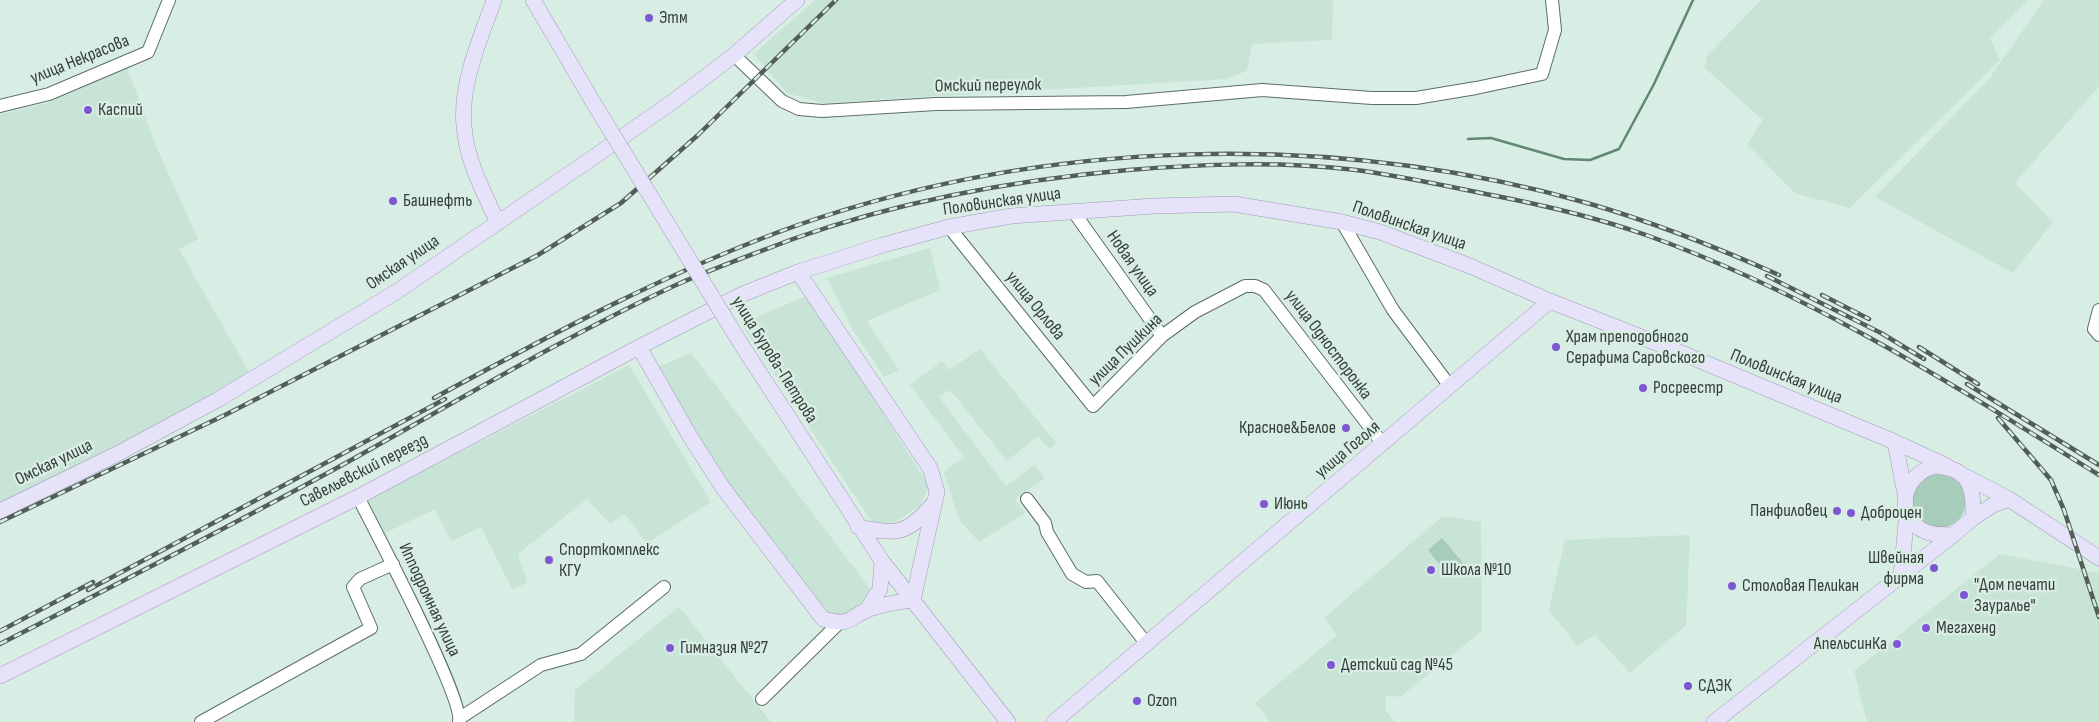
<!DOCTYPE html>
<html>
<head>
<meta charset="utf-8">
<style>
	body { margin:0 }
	canvas { display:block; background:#d8ede3 }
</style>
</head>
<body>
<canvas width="2099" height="722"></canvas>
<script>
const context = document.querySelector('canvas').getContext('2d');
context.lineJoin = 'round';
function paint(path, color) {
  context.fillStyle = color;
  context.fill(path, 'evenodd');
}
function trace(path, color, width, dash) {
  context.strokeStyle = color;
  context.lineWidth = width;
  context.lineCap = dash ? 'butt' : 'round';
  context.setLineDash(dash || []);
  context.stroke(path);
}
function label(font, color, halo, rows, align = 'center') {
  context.font = font + ' "Sofia Sans Condensed",sans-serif';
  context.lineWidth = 5;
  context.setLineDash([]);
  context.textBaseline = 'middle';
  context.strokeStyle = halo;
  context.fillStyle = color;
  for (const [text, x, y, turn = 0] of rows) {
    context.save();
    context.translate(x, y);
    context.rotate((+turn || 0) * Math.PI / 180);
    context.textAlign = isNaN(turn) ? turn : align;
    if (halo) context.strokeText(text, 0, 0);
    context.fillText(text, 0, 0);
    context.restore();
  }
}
paint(new Path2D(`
	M 815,0 L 1333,0 L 1332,40 L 1252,44 L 1247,71 L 1225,79 L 823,103 L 787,93 L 754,54 Z
	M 1761,0 L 2028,0 L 1990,38 L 2000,60 L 1850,208 L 1795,193 L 1747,144 L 1763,120 L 1705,68 L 1707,56 Z
	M 2044,0 L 2099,0 L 2099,86 L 2015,183 L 2053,222 L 2013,273 L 1875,197 L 1989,79 Z
	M 127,67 L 156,146 L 198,239 L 179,249 L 249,372 L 214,400 L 0,503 L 0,114 L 45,104 Z
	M 930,248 L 940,290 L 867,321 L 899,370 L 884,377 L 852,329 L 827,278 Z
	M 808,295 L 929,486 L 920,506 L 890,525 L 872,522 L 741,324 Z
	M 980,349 L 1056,443 L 1049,449 L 1038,436 L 1007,461 L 950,390 L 939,397 L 1006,486 L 1034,465 L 1045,478 L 1015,499 L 1025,513 L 979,542 L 959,520 L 944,472 L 964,457 L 910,385 L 942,361 L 949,370 Z
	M 691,353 L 871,590 L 850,615 L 829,618 L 727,488 L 656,368 Z
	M 629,365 L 711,502 L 647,543 L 625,514 L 610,524 L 587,499 L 518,554 L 527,583 L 512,589 L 481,527 L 451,541 L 435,509 L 385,533 L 368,500 Z
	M 1443,516 L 1481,522 L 1482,631 L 1400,697 L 1386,695 L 1386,711 L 1395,722 L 1270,722 L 1255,703 L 1337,635 L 1324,618 Z
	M 1690,535 L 1686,625 L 1630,673 L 1595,635 L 1577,646 L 1549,610 L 1565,540 Z
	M 2000,554 L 2099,573 L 2099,722 L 1867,722 L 1854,671 Z
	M 679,607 L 771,722 L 574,722 L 575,690 Z`), '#c8e4d6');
paint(new Path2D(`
	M1912 501a27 27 0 1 1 54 0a27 27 0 1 1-54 0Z
	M 1442,538 L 1463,563 L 1448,575 L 1428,550 Z`), '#a8ccba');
trace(new Path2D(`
	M 1468,139 L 1491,138 L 1564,159 L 1590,160 L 1619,149 L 1654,84 L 1693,0`), '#618775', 2.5);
const minor = new Path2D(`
	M 734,55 L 782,101 L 799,109 L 822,111 L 936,104 L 1126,102 L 1262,90 L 1372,98 L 1416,98 L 1476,88 L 1542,74 L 1555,30 L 1552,0
	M 0,106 L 49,94 L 148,52 L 169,0
	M 1073,211 L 1162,336
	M 1342,222 L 1393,310 L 1449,385
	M 949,227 L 1093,406 L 1162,336 L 1195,312 L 1245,286 L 1255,286 L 1264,290 L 1383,444
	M 2099,310 L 2094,329 L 2099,335
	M 358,497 C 374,528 464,699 459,722
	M 1027,499 L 1045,523 L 1047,532 L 1072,574 L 1086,582 L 1097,581 L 1146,643
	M 762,699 L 839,623
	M 460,718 L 541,665 L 581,654 L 664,587
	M 201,722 L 371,628 L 353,587 L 360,579 L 393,564`);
const major = new Path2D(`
	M 494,0 C 480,40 460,83 464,126 C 466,159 484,193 498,223
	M 533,0 L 593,102
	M 798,272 L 930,468 L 937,492 L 913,600
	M 741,344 L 882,561 L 1008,722
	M 639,347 L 691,438 L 723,488 L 823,619 C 851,626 845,620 867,610 C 882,604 898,602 913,600
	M 1895,442 L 1905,494
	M 1935,466 C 1970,468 1974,487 1973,518 L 1953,535 C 1944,535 1934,535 1926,532 C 1893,517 1902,474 1935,466 Z
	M 1967,477 L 2009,499 L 2099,558
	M 0,511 L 119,453 L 219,399 L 396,292 L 591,159 L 675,100 L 734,55 L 797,0
	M 1973,518 L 1993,505 L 2009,499
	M 858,527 C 896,534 906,536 932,505
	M 1901,577 L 1907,512
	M 866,611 L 880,589 L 882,561
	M 0,676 L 358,497 L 639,347 L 743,294 L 798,272 L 883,245 L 949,227 L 1011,216 L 1154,206 L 1234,204 L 1342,222 L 1380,232 L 1470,266 L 1550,301 L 1684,354 L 1895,442 L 1947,466
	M 1054,722 L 1550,301
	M 1714,722 L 1953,535`);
trace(minor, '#5c6e65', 14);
trace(major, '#9e9cb4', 16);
trace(minor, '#fff', 12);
trace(major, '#e6e2fa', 15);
const rail = new Path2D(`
	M 1767,276 L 1881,333 L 1924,359
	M 1822,295 L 1869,319
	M 1919,347 L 1978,384
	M 1967,384 L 2099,465
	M 434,398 C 552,334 671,270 798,225 C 1049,138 1332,131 1587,203 C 1653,222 1716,247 1779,275
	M 1998,418 L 2051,480 L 2064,510 L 2099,617
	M 0,522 L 225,415 L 538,255 L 621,203 L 698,135 L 836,0
	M 88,590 L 445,399
	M 0,631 L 93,582
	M 0,644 C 115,585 231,526 344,464 C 454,403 562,338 676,285 C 714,268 754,254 793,239 C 900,201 1015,180 1128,170 C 1204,164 1280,161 1356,170 C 1401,176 1446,186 1491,195 C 1543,205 1595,217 1646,235 C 1809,293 1952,384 2099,475`);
trace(rail, '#535e58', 4.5);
trace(rail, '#d8ede3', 2.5, [8]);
const majorBridge = new Path2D(`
	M 593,102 L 741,344`);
trace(majorBridge, '#9e9cb4', 16, []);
trace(majorBridge, '#e6e2fa', 15);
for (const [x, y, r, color] of [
	[649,18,5,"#7d58d2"],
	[88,110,5,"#7d58d2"],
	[393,201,5,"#7d58d2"],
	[1556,347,5,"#7d58d2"],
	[1643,388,5,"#7d58d2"],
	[1346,428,5,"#7d58d2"],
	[1264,504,5,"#7d58d2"],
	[1837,511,5,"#7d58d2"],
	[1851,513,5,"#7d58d2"],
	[549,560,5,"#7d58d2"],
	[1934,568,5,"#7d58d2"],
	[1431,570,5,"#7d58d2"],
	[1732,586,5,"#7d58d2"],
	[1964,595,5,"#7d58d2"],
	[1926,628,5,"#7d58d2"],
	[1897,644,5,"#7d58d2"],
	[670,648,5,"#7d58d2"],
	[1331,665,5,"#7d58d2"],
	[1688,686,5,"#7d58d2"],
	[1137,701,5,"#7d58d2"]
]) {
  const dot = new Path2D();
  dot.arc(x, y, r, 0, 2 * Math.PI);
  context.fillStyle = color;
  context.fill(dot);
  trace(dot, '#d8ede3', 2);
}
label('18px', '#363e3a', '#d8ede3', [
	["Этм",659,18],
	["Каспий",98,110],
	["Башнефть",403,201],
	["Храм преподобного",1566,337],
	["Серафима Саровского",1566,358],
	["Росреестр",1653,388],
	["Красное&Белое",1336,428,"right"],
	["Июнь",1274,504],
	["Панфиловец",1827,511,"right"],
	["Доброцен",1861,513],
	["Спорткомплекс",559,550],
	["КГУ",559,571],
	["Швейная",1924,558,"right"],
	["фирма",1924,579,"right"],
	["Школа №10",1441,570],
	["\"Дом печати",1974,585],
	["Зауралье\"",1974,606],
	["Столовая Пеликан",1742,586],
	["Мегахенд",1936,628],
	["АпельсинКа",1887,644,"right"],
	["Гимназия №27",680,648],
	["Детский сад №45",1341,665],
	["СДЭК",1698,686],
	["Ozon",1147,701]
], 'left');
label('18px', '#363e3a', '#d8ede3', [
	["улица Некрасова",80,60,-22],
	["Омский переулок",988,86,-1],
	["Половинская улица",1002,202,-8],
	["Половинская улица",1409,226,19],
	["Омская улица",403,263,-34],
	["Новая улица",1132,264,55],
	["улица Орлова",1035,306,51],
	["улица Односторонка",1328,345,53],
	["улица Пушкина",1126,350,-44],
	["улица Бурова-Петрова",774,360,58],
	["Половинская улица",1786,377,22],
	["улица Гоголя",1348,450,-40],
	["Омская улица",54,463,-26],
	["Савельевский переезд",364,471,-27],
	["Ипподромная улица",429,600,65]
]);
</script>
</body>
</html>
